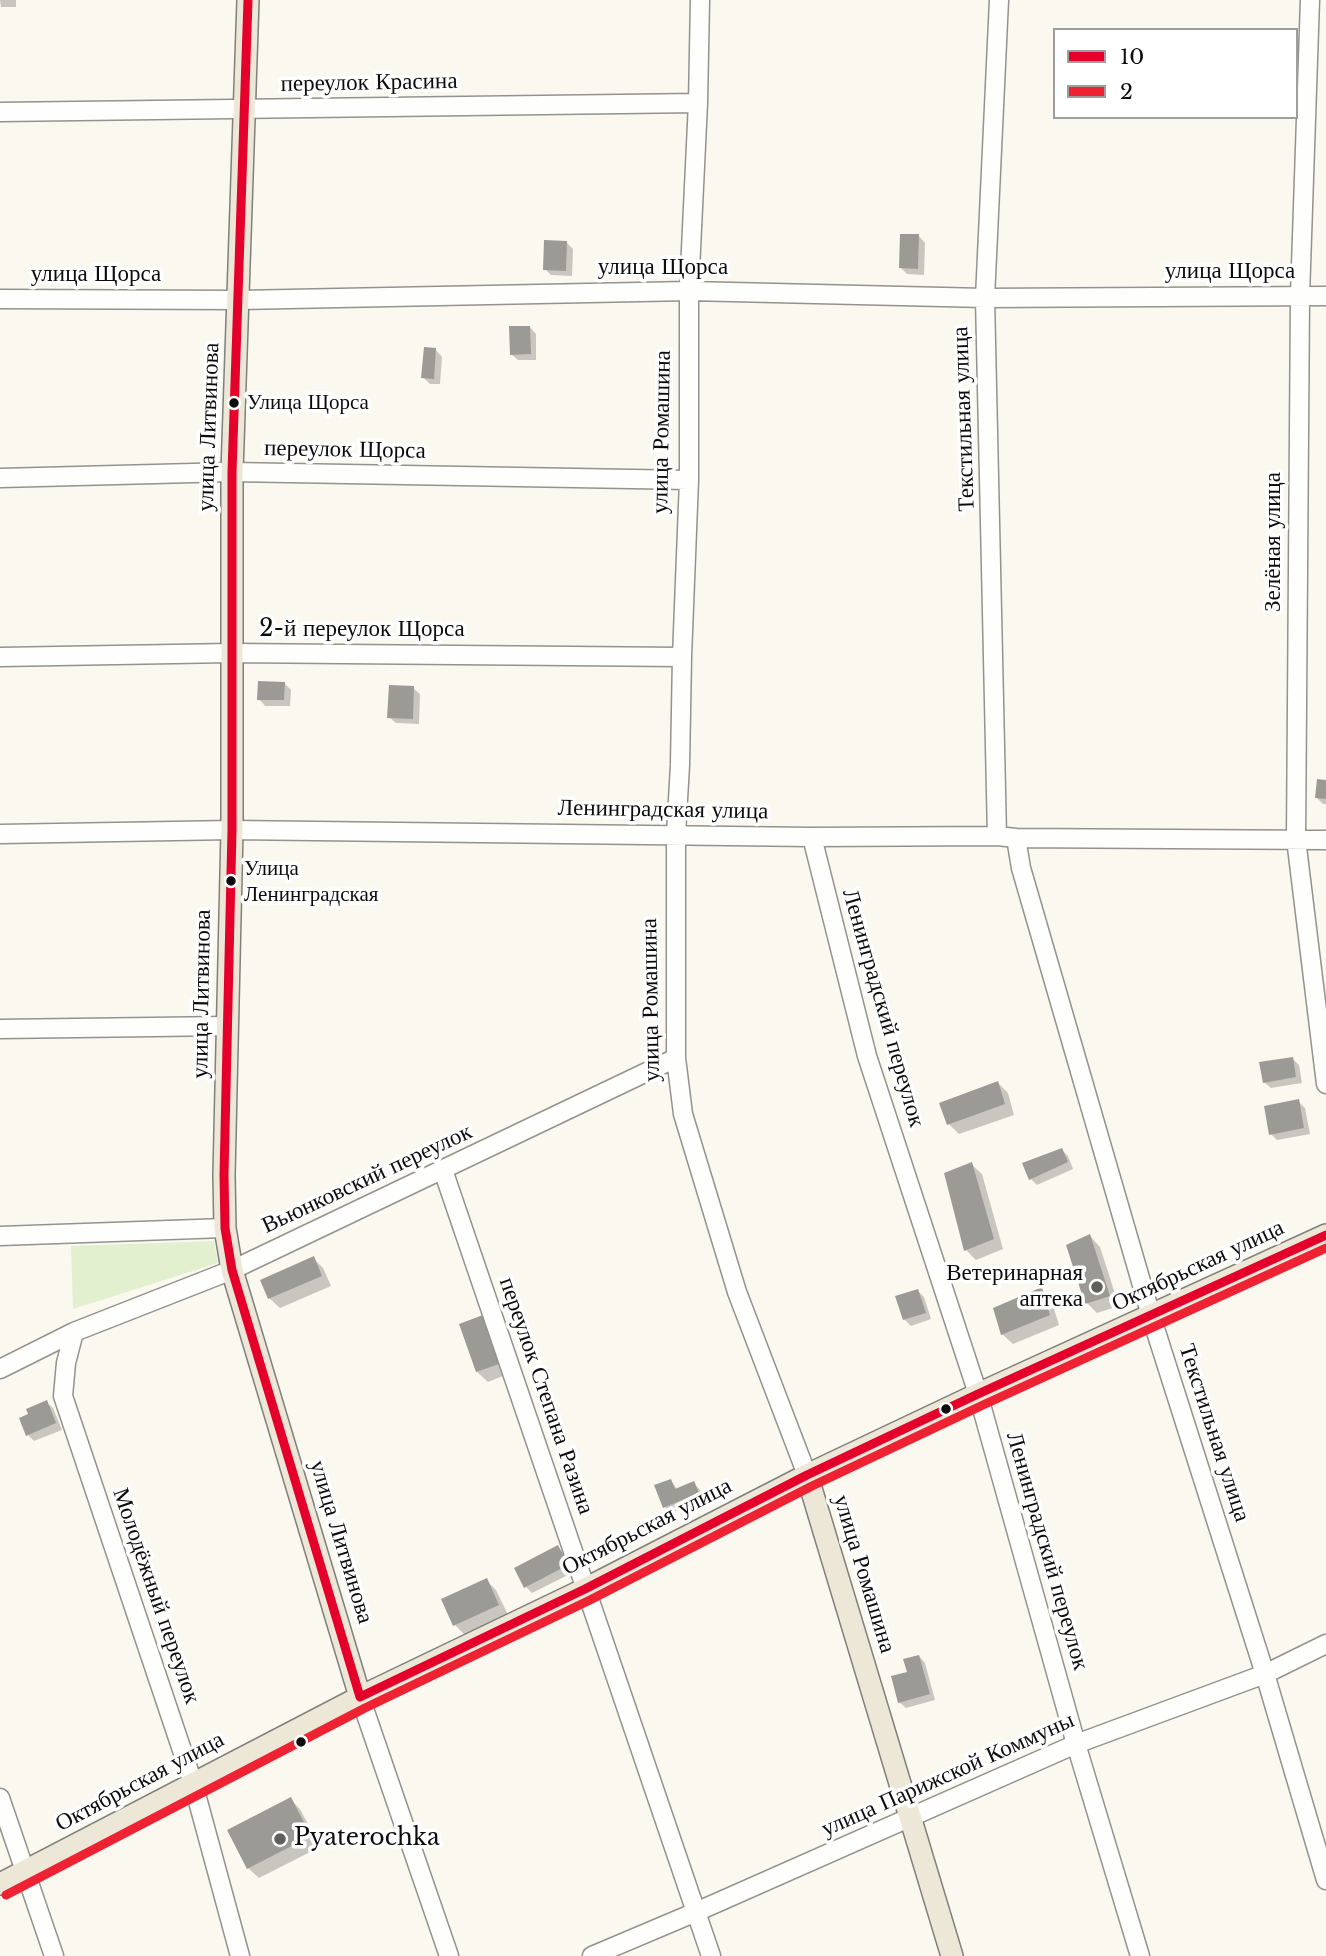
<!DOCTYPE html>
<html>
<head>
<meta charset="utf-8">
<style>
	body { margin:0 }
	#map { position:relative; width:1326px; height:1956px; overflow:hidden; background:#faf8ef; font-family:"Libre Baskerville",serif }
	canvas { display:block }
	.legend { position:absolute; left:1053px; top:28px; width:245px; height:91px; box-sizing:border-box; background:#fff; border:2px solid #9e9e9e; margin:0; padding:9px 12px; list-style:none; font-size:21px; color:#0c0c0c }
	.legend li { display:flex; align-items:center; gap:14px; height:35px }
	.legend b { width:35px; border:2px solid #9e9e9e }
</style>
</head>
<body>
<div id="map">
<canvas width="1326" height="1956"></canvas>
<ul class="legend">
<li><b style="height:9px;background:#e4002b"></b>10</li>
<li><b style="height:9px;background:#e23"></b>2</li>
</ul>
</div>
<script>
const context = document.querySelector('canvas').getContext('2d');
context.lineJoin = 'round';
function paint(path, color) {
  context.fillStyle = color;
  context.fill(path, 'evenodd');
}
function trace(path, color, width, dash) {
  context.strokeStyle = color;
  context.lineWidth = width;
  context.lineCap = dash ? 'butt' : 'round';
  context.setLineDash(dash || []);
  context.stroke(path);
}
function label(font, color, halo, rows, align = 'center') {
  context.font = font + ' "Libre Baskerville",serif';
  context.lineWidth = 7;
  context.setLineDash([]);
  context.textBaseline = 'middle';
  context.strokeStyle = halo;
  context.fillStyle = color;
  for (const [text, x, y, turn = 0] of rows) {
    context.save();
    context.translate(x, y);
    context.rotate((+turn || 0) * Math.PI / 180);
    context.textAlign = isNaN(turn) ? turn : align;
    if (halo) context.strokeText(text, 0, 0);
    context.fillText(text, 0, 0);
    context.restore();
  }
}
paint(new Path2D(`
	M 214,1241 L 218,1263 L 73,1309 L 71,1246 Z`), '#e2f0cf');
paint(new Path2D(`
	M 0,0 L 16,0 L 16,7 L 1,7 Z
	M 919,236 L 925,243 L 924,275 L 907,274 L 900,267 Z
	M 566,242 L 573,249 L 572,276 L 551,275 L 545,269 Z
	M 530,327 L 536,334 L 536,360 L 518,360 L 511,354 Z
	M 436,350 L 442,357 L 440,384 L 430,384 L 423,377 Z
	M 284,683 L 291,690 L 290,706 L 265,706 L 259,699 Z
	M 413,688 L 420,694 L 419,724 L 396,723 L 389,717 Z
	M 1326,781 L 1326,804 L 1323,804 L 1317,798 Z
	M 1293,1059 L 1299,1065 L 1302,1083 L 1271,1088 L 1264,1082 Z
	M 998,1083 L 1008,1093 L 1014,1115 L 959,1134 L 949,1124 Z
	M 1298,1101 L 1305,1108 L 1310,1134 L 1277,1140 L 1271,1134 Z
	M 1062,1150 L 1068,1156 L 1073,1169 L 1037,1185 L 1031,1179 Z
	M 971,1164 L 982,1174 L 1003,1249 L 976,1260 L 966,1250 Z
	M 1090,1236 L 1100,1247 L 1119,1306 L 1097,1313 L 1087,1303 Z
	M 313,1258 L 323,1268 L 331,1286 L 280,1308 L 269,1298 Z
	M 1041,1289 L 1051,1299 L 1059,1325 L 1013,1344 L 1002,1334 Z
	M 918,1291 L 924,1297 L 931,1319 L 911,1326 L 904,1319 Z
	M 482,1317 L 493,1328 L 508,1374 L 488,1382 L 477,1372 L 461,1325 Z
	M 46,1402 L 53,1408 L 62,1430 L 34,1441 L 28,1435 Z
	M 671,1481 L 678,1490 L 694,1483 L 700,1490 L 704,1500 L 671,1513 L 665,1507 Z
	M 557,1547 L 564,1553 L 574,1572 L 532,1593 L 526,1587 Z
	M 486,1580 L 496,1590 L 508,1615 L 465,1635 L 455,1625 Z
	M 919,1656 L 925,1663 L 935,1700 L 906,1708 L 899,1702 Z
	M 290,1799 L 300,1809 L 320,1847 L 259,1878 L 248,1868 Z`), '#0003');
paint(new Path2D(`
	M 900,234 L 919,234 L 918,269 L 899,268 Z
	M 544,240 L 567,241 L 566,271 L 543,270 Z
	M 509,326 L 530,326 L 531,354 L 510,355 Z
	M 424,347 L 436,348 L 434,379 L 421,378 Z
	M 258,681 L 285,682 L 284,700 L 257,700 Z
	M 389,685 L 414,686 L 413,719 L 387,718 Z
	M 1317,779 L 1326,780 L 1326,799 L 1315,798 Z
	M 1293,1057 L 1296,1077 L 1263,1083 L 1259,1062 Z
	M 998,1081 L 1005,1104 L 947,1125 L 939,1103 Z
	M 1299,1099 L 1304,1128 L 1269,1135 L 1264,1106 Z
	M 1062,1148 L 1068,1162 L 1029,1180 L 1022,1163 Z
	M 972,1162 L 994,1239 L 964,1251 L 944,1173 Z
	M 1090,1234 L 1110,1296 L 1085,1304 L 1066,1245 Z
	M 314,1256 L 322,1276 L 268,1299 L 260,1280 Z
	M 1042,1287 L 1050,1315 L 1001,1335 L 993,1308 Z
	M 918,1289 L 926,1313 L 903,1320 L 895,1296 Z
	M 483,1315 L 499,1364 L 476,1372 L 459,1324 Z
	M 47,1400 L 56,1423 L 26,1436 L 19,1418 L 28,1414 L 26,1409 Z
	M 671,1479 L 675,1489 L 694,1481 L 699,1493 L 663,1508 L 654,1485 Z
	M 558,1545 L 568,1565 L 524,1588 L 514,1568 Z
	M 487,1578 L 499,1605 L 453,1626 L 441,1599 Z
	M 919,1655 L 930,1694 L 898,1703 L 891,1676 L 907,1672 L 903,1659 Z
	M 291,1797 L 311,1836 L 247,1869 L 227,1830 Z`), '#9c9a95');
const minor = new Path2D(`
	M 700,0 L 698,103 L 689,291 L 689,480 L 682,657 L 680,765 L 676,834 L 676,1058 L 683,1114 L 737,1292 L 807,1475
	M 1310,0 L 1300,296 L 1296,839 L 1326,1084
	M 0,112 L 698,103
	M 0,299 L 239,300 L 689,291 L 985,298 L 1326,296
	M 0,478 L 232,472 L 689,480
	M 0,657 L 231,653 L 682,657
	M 0,834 L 232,830 L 812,837 L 997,836 L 1016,838 L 1326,840
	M 997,836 L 985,298 L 999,0
	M 812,837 L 867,1056 L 978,1394 L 1076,1744 L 1140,1956
	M 1016,838 L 1021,868 L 1151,1316 L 1265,1674 L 1326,1880
	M 0,1029 L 228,1026
	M 443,1170 L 711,1956
	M 0,1236 L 225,1228
	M 74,1332 L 66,1363 L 63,1396 L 193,1783 L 240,1956
	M 0,1369 L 74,1332 L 232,1270 L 676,1058
	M 360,1697 L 449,1956
	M 0,1798 L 54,1956
	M 592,1956 L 696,1912 L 1076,1744 L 1265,1674 L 1326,1644`);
const major = new Path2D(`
	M 248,0 L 232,472 L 232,830 L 224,1175 L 225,1228 L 232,1270 L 360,1697
	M 807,1475 L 952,1956
	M 0,1884 L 360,1697 L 585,1589 L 807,1475 L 978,1394 L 1326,1235`);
trace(minor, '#93928e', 21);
trace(major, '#80807c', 24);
trace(minor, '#fefefd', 18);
trace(major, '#ece7d7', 21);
trace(new Path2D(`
	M 248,0 L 232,472 L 232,830 L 224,1175 L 225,1228 L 232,1270 L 360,1697 L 585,1589 L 807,1475 L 978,1394 L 1326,1235`), '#e4002b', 9);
trace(new Path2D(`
	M 6,1895 L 365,1708 L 590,1600 L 812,1486 L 983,1405 L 1326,1248`), '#e23', 9);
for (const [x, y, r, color] of [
	[234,403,6,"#0c0c0c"],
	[231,881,6,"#0c0c0c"],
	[1097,1287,7,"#5f5f5b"],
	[946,1409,6,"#0c0c0c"],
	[301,1742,6,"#0c0c0c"],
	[280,1839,7,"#5f5f5b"]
]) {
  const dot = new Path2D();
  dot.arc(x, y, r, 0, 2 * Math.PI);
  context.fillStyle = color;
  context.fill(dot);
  trace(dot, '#fff', 2.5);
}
label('21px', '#0c0c0c', '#fff', [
	["Улица Щорса",247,403],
	["Улица",244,869],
	["Ленинградская",244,895]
], 'left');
label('23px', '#0c0c0c', '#fff', [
	["переулок Красина",369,83,-1],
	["улица Щорса",663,268],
	["улица Щорса",1230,272],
	["улица Щорса",96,275],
	["Текстильная улица",964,419,-92],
	["улица Литвинова",209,427,-88],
	["улица Ромашина",662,432,-89],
	["переулок Щорса",345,450,1],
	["Зелёная улица",1274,542,-90],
	["2-й переулок Щорса",362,630],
	["Ленинградская улица",663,810,1],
	["улица Литвинова",202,994,-89],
	["улица Ромашина",651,1000,-91],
	["Ленинградский переулок",883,1008,74],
	["Вьюнковский переулок",367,1179,-25],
	["Октябрьская улица",1198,1266,-25],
	["переулок Степана Разина",546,1396,71],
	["Текстильная улица",1214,1433,72],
	["Октябрьская улица",647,1527,-27],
	["улица Литвинова",341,1542,73],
	["Ленинградский переулок",1047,1551,74],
	["улица Ромашина",864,1574,73],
	["Молодёжный переулок",156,1596,71],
	["улица Парижской Коммуны",948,1775,-24],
	["Октябрьская улица",140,1782,-28]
]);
label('23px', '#0c0c0c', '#fff', [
	["Ветеринарная",1083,1274],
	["аптека",1083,1300],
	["Pyaterochka",294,1839,"left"]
], 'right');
</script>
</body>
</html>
